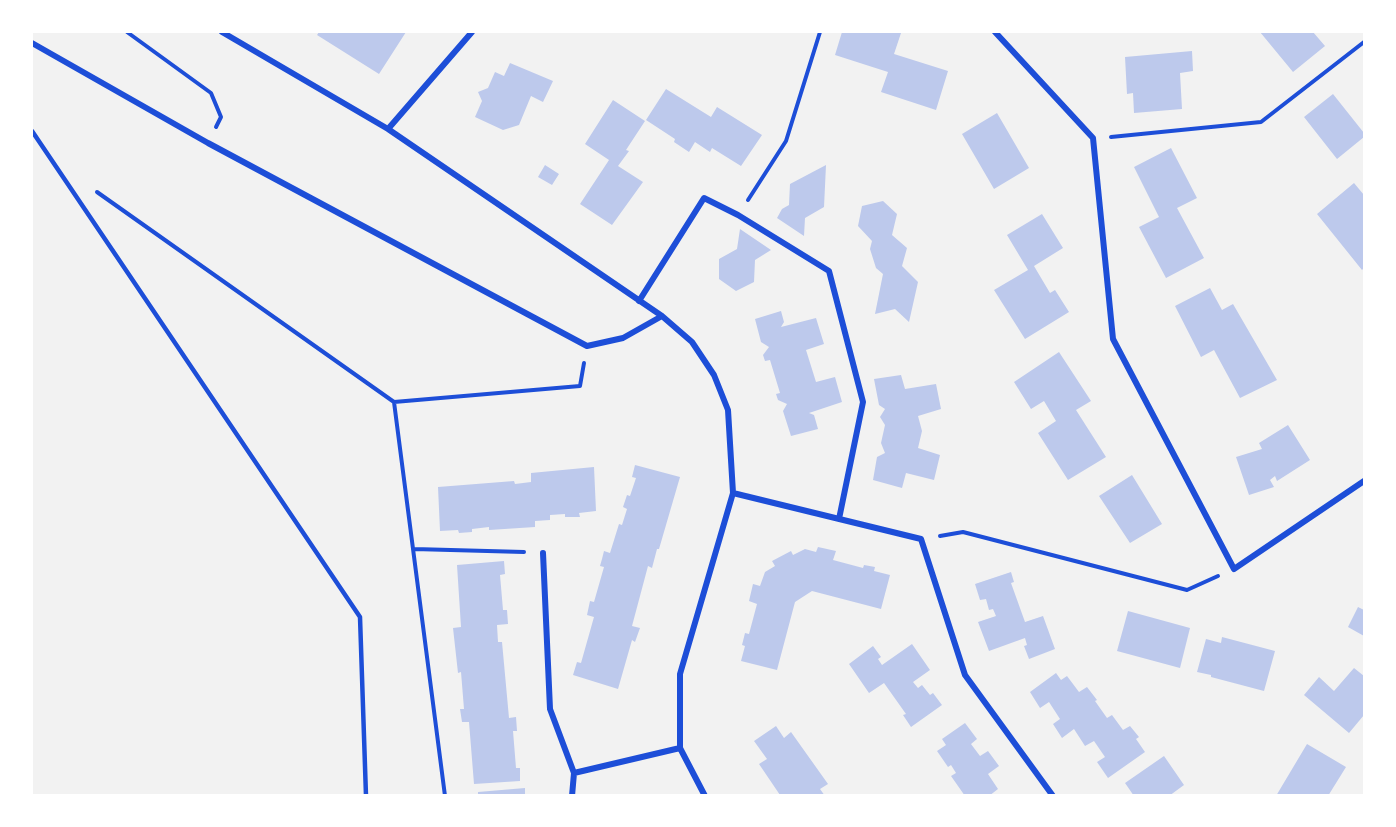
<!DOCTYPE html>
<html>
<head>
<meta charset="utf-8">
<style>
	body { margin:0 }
	#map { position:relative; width:1396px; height:827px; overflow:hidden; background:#f2f2f2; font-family:"Fira Sans",sans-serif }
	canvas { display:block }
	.frame { position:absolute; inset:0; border:33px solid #fff; pointer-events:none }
</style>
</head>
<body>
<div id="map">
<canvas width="1396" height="827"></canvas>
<div class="frame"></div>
</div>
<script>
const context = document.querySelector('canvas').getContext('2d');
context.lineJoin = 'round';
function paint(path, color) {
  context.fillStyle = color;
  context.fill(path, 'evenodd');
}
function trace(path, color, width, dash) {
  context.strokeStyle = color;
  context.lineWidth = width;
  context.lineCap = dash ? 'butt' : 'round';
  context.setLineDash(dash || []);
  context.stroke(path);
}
paint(new Path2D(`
	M 319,32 L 406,32 L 379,74 L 317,35 Z
	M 842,32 L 895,32 L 901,33 L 894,54 L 948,71 L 936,110 L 881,92 L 888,72 L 835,55 Z
	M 1260,32 L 1313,32 L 1325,46 L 1293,72 Z
	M 1192,51 L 1193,71 L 1180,73 L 1182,109 L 1134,113 L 1133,93 L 1127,94 L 1125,57 Z
	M 510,63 L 553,81 L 543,102 L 531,96 L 519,125 L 503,130 L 475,117 L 482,101 L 478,92 L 488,88 L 495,72 L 504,76 Z
	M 666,89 L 711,117 L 717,107 L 762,135 L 741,166 L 712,148 L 710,152 L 695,142 L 689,152 L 674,142 L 675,139 L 646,120 Z
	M 1333,94 L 1364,133 L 1364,137 L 1337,159 L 1304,117 Z
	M 613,100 L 645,121 L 626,150 L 629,151 L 618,166 L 643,182 L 612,225 L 580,204 L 609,160 L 585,144 Z
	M 997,113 L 1029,168 L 994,189 L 962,134 Z
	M 1171,148 L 1197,198 L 1177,208 L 1204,258 L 1166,278 L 1139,227 L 1159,217 L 1134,167 Z
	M 545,165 L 559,174 L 552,185 L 538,177 Z
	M 826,165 L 824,207 L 805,218 L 804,236 L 777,218 L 782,209 L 789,205 L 790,184 Z
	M 1354,183 L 1364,195 L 1364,268 L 1362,270 L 1317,214 Z
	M 883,201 L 897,214 L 892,235 L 907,248 L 902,266 L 918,282 L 909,322 L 895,309 L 875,314 L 883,274 L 876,268 L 870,249 L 872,241 L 858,226 L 862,206 Z
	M 1042,214 L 1063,248 L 1034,266 L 1050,293 L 1055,290 L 1069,312 L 1025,339 L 994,290 L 1028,270 L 1007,235 Z
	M 740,229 L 771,250 L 755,260 L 754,282 L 736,291 L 719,279 L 719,259 L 737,249 Z
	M 1210,288 L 1222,310 L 1233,304 L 1277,380 L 1240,398 L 1214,350 L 1201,357 L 1175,306 Z
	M 781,311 L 784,322 L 781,327 L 816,318 L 824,344 L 806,350 L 816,382 L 835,377 L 842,402 L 809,413 L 814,415 L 818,429 L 791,436 L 783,411 L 787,404 L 778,400 L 776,394 L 780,393 L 770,360 L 765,361 L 763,355 L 769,347 L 761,342 L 755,319 Z
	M 1059,352 L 1091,401 L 1076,410 L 1106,457 L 1068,480 L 1038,433 L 1056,421 L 1044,401 L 1031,409 L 1014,382 Z
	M 901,375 L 905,389 L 936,384 L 941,409 L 918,416 L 922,431 L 918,448 L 940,455 L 934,480 L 906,473 L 902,488 L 873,480 L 877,457 L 885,453 L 881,443 L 885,425 L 880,417 L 885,409 L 879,405 L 874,379 Z
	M 1288,425 L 1310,460 L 1277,481 L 1275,476 L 1270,480 L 1274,487 L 1249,495 L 1236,457 L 1262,449 L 1259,443 Z
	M 635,465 L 680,477 L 659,549 L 657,549 L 652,568 L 648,566 L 632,626 L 640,628 L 635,642 L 632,640 L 618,689 L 573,675 L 577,662 L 581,663 L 594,617 L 587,615 L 590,601 L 594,602 L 604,567 L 600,566 L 602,559 L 604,551 L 610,553 L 619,524 L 622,525 L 627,509 L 623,507 L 627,495 L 630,496 L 636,478 L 632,477 Z
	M 594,467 L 596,511 L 579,513 L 580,517 L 565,517 L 565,514 L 550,515 L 550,520 L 535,521 L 535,527 L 489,530 L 489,527 L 472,529 L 472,532 L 459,533 L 458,530 L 440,531 L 438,487 L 514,481 L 515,484 L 531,482 L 531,473 Z
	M 1132,475 L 1162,524 L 1130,543 L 1099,496 Z
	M 818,547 L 836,551 L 833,560 L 863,568 L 864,565 L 875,567 L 874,571 L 890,575 L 881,609 L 812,591 L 795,602 L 777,670 L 741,661 L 745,646 L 742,645 L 745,633 L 749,634 L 757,604 L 749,601 L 753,584 L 760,586 L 765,572 L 775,566 L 772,561 L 791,551 L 793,555 L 805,549 L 816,552 Z
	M 504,561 L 505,574 L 500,575 L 503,610 L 507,610 L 508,624 L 497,625 L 498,642 L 502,642 L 509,718 L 516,717 L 517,731 L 513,731 L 516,768 L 520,768 L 520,781 L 474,784 L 469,722 L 462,722 L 460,709 L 464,709 L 461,672 L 458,673 L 453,628 L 461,627 L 457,565 Z
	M 1011,572 L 1014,582 L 1011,583 L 1025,622 L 1043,616 L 1055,649 L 1029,659 L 1024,646 L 1027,645 L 1025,638 L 989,651 L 978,622 L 996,616 L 993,609 L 989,610 L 986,599 L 980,600 L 975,584 Z
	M 1358,607 L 1364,610 L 1364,636 L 1348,627 Z
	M 1128,611 L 1190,628 L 1180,668 L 1117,651 Z
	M 1222,637 L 1275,651 L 1264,691 L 1211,677 L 1211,675 L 1197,672 L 1206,639 L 1221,643 Z
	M 912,644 L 930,670 L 913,682 L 918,688 L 922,685 L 930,695 L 933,693 L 942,705 L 911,727 L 903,715 L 906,714 L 884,683 L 869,693 L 849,664 L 873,646 L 881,657 L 878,659 L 882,665 Z
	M 1354,668 L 1364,676 L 1364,715 L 1349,733 L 1304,695 L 1319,677 L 1334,691 Z
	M 1056,673 L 1061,680 L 1067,676 L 1079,692 L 1087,687 L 1097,700 L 1095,701 L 1107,718 L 1112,715 L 1123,730 L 1130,726 L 1139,737 L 1136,739 L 1145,752 L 1108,778 L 1097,762 L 1105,757 L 1094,741 L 1085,746 L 1074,729 L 1062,738 L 1053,724 L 1060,719 L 1049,702 L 1040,708 L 1030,692 Z
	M 965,723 L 977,739 L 971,744 L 980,756 L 988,751 L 999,766 L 988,774 L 998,789 L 989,796 L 965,796 L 951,776 L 956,773 L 951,765 L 948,767 L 937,751 L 946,745 L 942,739 Z
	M 776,726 L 784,738 L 791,732 L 828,784 L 820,789 L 825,796 L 780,795 L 759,764 L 767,759 L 754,741 Z
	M 1307,744 L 1346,767 L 1328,796 L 1276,796 Z
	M 1164,756 L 1184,785 L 1169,796 L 1134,796 L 1125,783 Z
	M 525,788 L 525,796 L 478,796 L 478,792 Z`), '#bdc9ec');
trace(new Path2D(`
	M 127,32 L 211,93 L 221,117 L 216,127
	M 1111,137 L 1261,122 L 1364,42
	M 97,192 L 394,402 L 580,386 L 584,363
	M 748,200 L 786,141 L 820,32
	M 394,402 L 445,796
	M 940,536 L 963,532 L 1187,590 L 1218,576
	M 414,549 L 524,552`), '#1d4ed8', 4);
trace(new Path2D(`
	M 32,131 L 360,617 L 366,796`), '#1d4ed8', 4.5);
trace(new Path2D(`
	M 222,32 L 388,129 L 662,316 L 692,342 L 714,375 L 728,410 L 733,493 L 680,674 L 680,748 L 705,796
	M 995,32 L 1093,138 L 1113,339 L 1234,569 L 1364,481
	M 32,43 L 208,143 L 587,346 L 623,338 L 662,316
	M 388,129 L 472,32
	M 639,301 L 704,198 L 738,215 L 829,271 L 863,402 L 839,519
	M 733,493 L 921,539 L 965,675 L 1053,796
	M 543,553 L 550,709 L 574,773 L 572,796
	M 574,773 L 680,748`), '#1d4ed8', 6);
</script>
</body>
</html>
